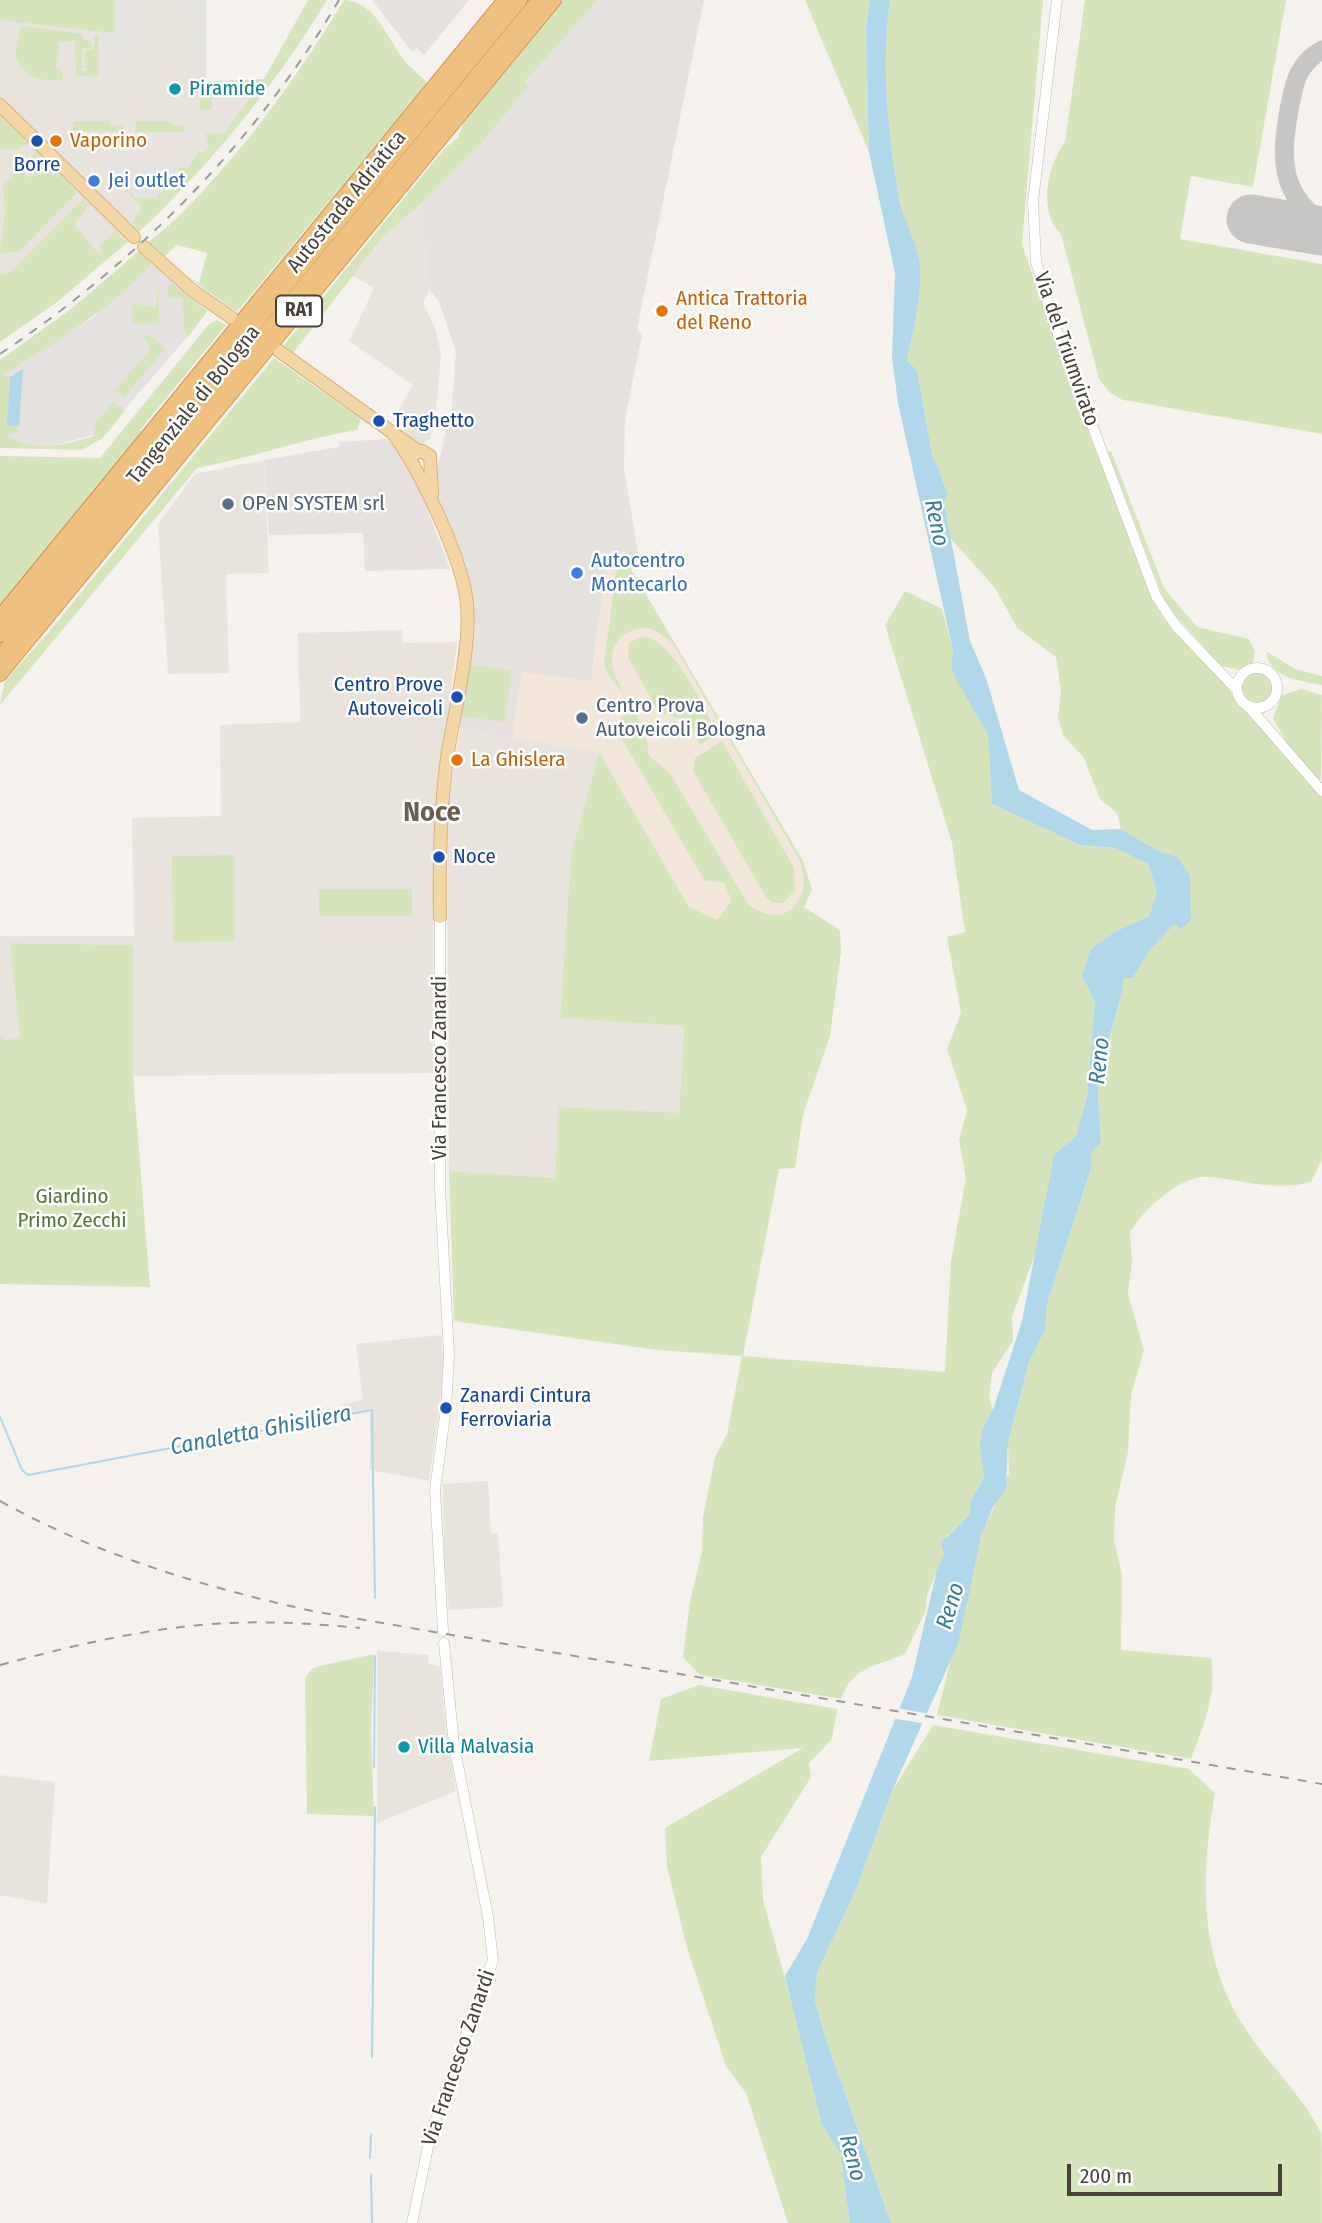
<!DOCTYPE html>
<html>
<head>
<meta charset="utf-8">
<style>
	body { margin:0 }
	#map { position:relative; width:1322px; height:2223px; overflow:hidden; background:#f5f2ed; font-family:"Fira Sans Condensed",sans-serif }
	canvas { display:block }
	.scale { position:absolute; left:1067px; top:2164px; width:215px; height:32px; box-sizing:border-box; border:4px solid #49423b; border-top:0; padding-left:9px; font-size:21px; line-height:24px; white-space:nowrap; color:#49423b; -webkit-text-stroke:5px #fff; paint-order:stroke }
</style>
</head>
<body>
<div id="map">
<canvas width="1322" height="2223"></canvas>
<div class="scale">200 m</div>
</div>
<script>
const context = document.querySelector('canvas').getContext('2d');
context.lineJoin = 'round';
function paint(path, color) {
  context.fillStyle = color;
  context.fill(path, 'evenodd');
}
function trace(path, color, width, dash) {
  context.strokeStyle = color;
  context.lineWidth = width;
  context.lineCap = dash ? 'butt' : 'round';
  context.setLineDash(dash || []);
  context.stroke(path);
}
function label(font, color, halo, rows, align = 'center') {
  context.font = font + ' "Fira Sans Condensed",sans-serif';
  context.lineWidth = 5;
  context.setLineDash([]);
  context.textBaseline = 'middle';
  context.strokeStyle = halo;
  context.fillStyle = color;
  for (const [text, x, y, turn = 0] of rows) {
    context.save();
    context.translate(x, y);
    context.rotate((+turn || 0) * Math.PI / 180);
    context.textAlign = isNaN(turn) ? turn : align;
    if (halo) context.strokeText(text, 0, 0);
    context.fillText(text, 0, 0);
    context.restore();
  }
}
paint(new Path2D(`
	M 0,0 L 206,0 L 206,81 L 264,80 L 222,136 L 185,175 L 132,222 L 139,232 L 131,240 L 121,238 L 0,322 Z
	M 421,204 L 429,289 L 423,303 L 435,328 L 441,353 L 437,403 L 430,439 L 419,446 L 411,442 L 393,420 L 413,385 L 349,341 L 374,288 L 353,276 L 383,237 Z
	M 264,460 L 269,573 L 226,574 L 229,673 L 168,674 L 158,524 L 195,474 Z
	M 402,630 L 403,643 L 457,642 L 434,828 L 433,1073 L 133,1076 L 133,945 L 10,943 L 22,1056 L 0,1087 L 0,936 L 134,936 L 132,818 L 221,816 L 220,725 L 300,722 L 298,633 Z
	M 460,729 L 599,752 L 571,854 L 560,1018 L 684,1026 L 679,1114 L 560,1107 L 555,1178 L 449,1171 L 447,808 Z
	M 441,1335 L 444,1372 L 429,1481 L 370,1470 L 370,1411 L 343,1416 L 343,1404 L 363,1400 L 356,1344 Z
	M 488,1481 L 491,1533 L 498,1533 L 503,1607 L 449,1610 L 444,1556 L 443,1484 Z
	M 377,1651 L 429,1655 L 428,1664 L 440,1667 L 446,1731 L 456,1791 L 377,1823 Z
	M 0,1775 L 55,1782 L 47,1904 L 0,1895 Z`), '#e8e3dc');
paint(new Path2D(`
	M 607,558 L 625,559 L 803,861 L 812,890 L 804,907 L 749,928 L 700,915 L 689,907 L 599,752 L 512,738 L 522,672 L 592,674 L 593,671 Z`), '#f3e7dc');
paint(new Path2D(`
	M 372,0 L 469,0 L 424,55 L 417,48 L 412,52 Z
	M 598,0 L 704,0 L 637,329 L 642,335 L 625,419 L 624,468 L 638,554 L 637,557 L 618,560 L 607,559 L 591,681 L 522,672 L 512,738 L 460,729 L 474,624 L 473,601 L 463,560 L 438,500 L 435,480 L 452,404 L 456,352 L 439,302 L 429,289 L 421,204 L 480,145 L 528,84 L 525,81 L 541,61 Z
	M 152,264 L 207,311 L 196,327 L 105,432 L 52,446 L 0,446 L 0,377 L 91,319 Z
	M 386,439 L 396,447 L 416,480 L 450,569 L 365,571 L 363,533 L 269,535 L 264,460 L 339,447 L 340,442 Z`), '#e5e1de');
paint(new Path2D(`
	M 0,0 L 115,0 L 115,33 L 0,20 Z
	M 308,0 L 327,0 C 275,86 212,163 139,232 L 132,222 L 142,207 L 114,178 L 128,182 L 133,193 L 157,197 L 163,183 L 178,168 L 188,168 L 198,152 L 204,153 L 209,148 L 206,133 L 224,133 L 258,87 L 235,87 L 233,82 L 231,96 L 212,96 L 212,110 L 200,110 L 200,95 L 212,93 L 216,81 L 264,79 Z
	M 344,0 C 374,0 388,39 404,60 C 411,69 420,74 427,83 L 237,312 L 188,277 L 199,283 L 207,253 L 177,245 L 165,256 L 149,242 C 161,231 174,222 185,210 C 246,147 299,75 344,0 Z
	M 563,0 L 598,0 L 525,81 L 529,85 L 480,145 L 421,204 L 383,237 L 293,353 L 284,345 L 445,148 L 458,138 L 464,121 Z
	M 805,0 L 870,0 L 866,30 L 869,152 Z
	M 890,0 L 1043,0 L 1022,244 L 1044,309 L 1093,444 L 1162,616 L 1225,684 L 1238,704 L 1322,790 L 1322,1159 L 1311,1182 C 1275,1192 1244,1180 1208,1177 C 1179,1175 1145,1209 1130,1232 L 1132,1261 L 1128,1294 L 1144,1350 L 1131,1395 L 1128,1452 L 1115,1508 L 1114,1540 L 1122,1575 L 1121,1650 L 1211,1658 C 1217,1695 1204,1724 1191,1759 L 937,1715 L 981,1537 L 1009,1473 L 1008,1442 L 1029,1362 L 1044,1329 L 1047,1304 L 1091,1168 L 1091,1153 L 1101,1143 C 1100,1123 1097,1102 1099,1083 C 1104,1046 1120,1013 1124,978 L 1133,978 L 1149,951 L 1174,923 L 1176,856 L 1162,853 L 1121,829 L 1117,813 L 1100,799 L 1084,758 L 1063,735 L 1058,717 L 1061,691 L 1056,657 L 1017,628 L 995,588 L 950,538 L 944,503 L 948,494 L 932,454 L 917,370 L 907,360 C 913,331 923,294 920,264 C 917,242 903,220 899,198 C 888,133 881,65 890,0 Z
	M 1085,0 L 1286,0 L 1253,187 L 1191,176 L 1180,239 L 1322,264 L 1322,434 L 1123,400 L 1110,393 L 1099,379 L 1061,234 C 1038,213 1047,165 1065,142 Z
	M 20,26 L 82,34 L 83,40 L 90,41 L 92,48 L 83,48 L 81,76 L 76,76 L 75,41 L 59,42 L 56,68 L 63,73 L 63,80 C 39,81 29,80 15,58 Z
	M 94,35 L 98,35 L 98,77 L 82,76 L 82,71 L 89,70 L 85,68 L 85,50 L 94,50 Z
	M 0,115 L 28,143 L 28,144 L 16,149 L 0,149 Z
	M 73,121 L 110,121 L 111,125 L 123,126 L 123,132 L 73,131 Z
	M 136,121 L 173,122 L 173,126 L 185,126 L 185,132 L 135,132 Z
	M 37,151 L 77,193 L 19,252 L 0,253 L 5,210 L 3,185 L 19,169 L 29,178 L 40,169 L 30,158 Z
	M 83,199 L 89,205 L 74,224 L 98,253 L 101,252 L 100,245 L 116,230 L 121,238 L 129,241 L 57,302 L 0,342 L 0,274 L 7,274 L 15,268 Z
	M 139,251 L 152,264 C 108,311 56,342 2,376 L 10,377 L 7,425 L 19,426 L 18,432 L 7,435 C 34,454 63,445 94,436 L 95,423 L 114,401 L 125,411 L 103,438 L 82,450 L 0,448 L 0,360 L 71,309 Z
	M 159,284 L 159,323 L 133,324 L 132,304 L 156,307 Z
	M 172,284 L 207,311 L 188,337 L 184,331 L 183,298 L 168,298 L 168,287 Z
	M 217,320 L 226,325 L 140,430 L 142,432 L 0,605 L 0,456 L 100,458 L 209,324 Z
	M 142,335 L 152,336 L 165,349 L 124,397 L 115,390 L 151,349 Z
	M 274,358 L 361,419 L 357,430 C 303,439 251,458 197,468 L 0,705 L 5,681 L 49,632 Z
	M 1111,451 L 1164,588 L 1197,627 L 1249,639 L 1255,651 L 1253,663 L 1241,670 L 1221,666 L 1166,605 L 1108,452 Z
	M 618,558 L 625,559 L 803,861 L 812,890 L 804,907 L 840,930 L 841,952 L 830,1036 L 803,1115 L 795,1168 L 779,1169 L 743,1356 L 945,1372 L 951,1261 L 966,1178 L 959,1140 L 967,1110 L 947,1049 L 961,1013 L 947,937 L 965,932 L 952,843 L 885,625 L 905,591 L 942,609 L 953,651 L 951,666 L 988,735 L 992,804 L 1080,845 L 1115,848 L 1148,864 L 1157,892 L 1149,916 L 1114,932 L 1090,950 L 1082,976 L 1095,1002 L 1087,1097 L 1076,1136 L 1054,1155 L 1039,1244 L 1012,1317 L 1013,1341 L 992,1373 L 989,1396 L 993,1410 L 983,1427 L 984,1478 L 971,1500 L 969,1515 L 946,1537 L 944,1554 L 927,1595 L 926,1610 L 905,1654 C 876,1667 853,1666 841,1699 L 700,1675 L 683,1657 L 690,1601 L 702,1552 L 703,1517 L 715,1457 L 727,1434 L 742,1356 L 657,1350 L 454,1321 L 449,1171 L 555,1178 L 559,1107 L 679,1113 L 684,1026 L 560,1018 L 571,854 L 599,752 L 689,907 L 718,920 L 731,901 L 725,883 L 704,880 L 622,739 C 617,726 619,714 632,707 L 645,730 L 649,756 L 670,773 L 748,904 C 785,934 817,897 798,857 L 672,642 L 652,629 C 631,625 610,640 612,663 C 613,674 620,684 624,694 L 608,675 L 604,664 Z
	M 641,637 C 673,636 703,708 718,734 L 700,745 L 690,722 L 659,712 L 628,658 L 629,643 Z
	M 1266,651 L 1295,669 L 1322,676 L 1322,685 C 1299,680 1270,679 1266,651 Z
	M 469,664 L 512,671 L 504,722 L 461,716 Z
	M1242 688a16 16 0 1 1 32 0a16 16 0 1 1-32 0Z
	M 1301,689 L 1322,695 L 1321,779 L 1315,779 L 1290,749 L 1273,718 L 1282,695 Z
	M 722,741 L 794,868 L 795,890 L 783,903 L 773,903 L 766,897 L 693,771 L 695,758 Z
	M 234,855 L 235,941 L 173,942 L 172,856 Z
	M 319,889 L 412,889 L 412,916 L 319,916 Z
	M 10,943 L 133,945 L 133,1076 L 150,1287 L 0,1284 L 0,1034 L 6,1040 L 20,1038 Z
	M 374,1654 L 371,1730 L 374,1816 L 307,1814 L 305,1678 L 312,1669 L 320,1666 Z
	M 699,1685 L 837,1709 L 832,1739 L 809,1763 L 811,1777 L 761,1857 L 763,1900 L 794,2010 L 822,2125 L 840,2153 L 850,2223 L 788,2223 L 746,2093 L 726,2066 L 687,1948 L 667,1867 L 665,1828 L 803,1748 L 649,1761 L 661,1699 Z
	M 933,1725 L 1189,1769 L 1215,1793 C 1201,1872 1198,1954 1243,2025 C 1265,2061 1303,2095 1321,2133 C 1322,2145 1322,2206 1322,2223 L 891,2223 L 826,2040 L 815,2000 L 817,1972 L 856,1890 L 892,1791 Z`), '#d5e4bb');
paint(new Path2D(`
	M 115,0 L 132,0 L 132,42 L 125,50 L 101,50 L 101,33 L 115,34 Z
	M 189,0 L 206,0 L 206,89 L 197,88 L 197,56 L 189,56 L 194,15 L 189,14 Z
	M 104,163 L 188,163 L 188,168 L 178,168 L 177,178 L 172,178 L 172,183 L 164,183 L 163,193 L 157,193 L 157,198 L 133,198 L 133,193 L 128,193 L 128,183 L 114,178 L 113,168 L 104,167 Z`), '#e4e3e1');
paint(new Path2D(`
	M 870,0 L 890,0 C 881,65 888,133 899,198 C 903,220 917,241 920,264 C 923,292 913,332 907,360 L 917,370 L 932,454 L 948,494 L 944,503 L 970,641 L 986,678 L 1019,790 L 1092,830 L 1121,829 L 1162,853 L 1176,856 L 1190,875 L 1191,920 L 1181,929 L 1174,924 L 1149,951 L 1133,978 L 1124,978 C 1120,1013 1103,1047 1099,1083 C 1097,1102 1100,1123 1101,1143 L 1091,1153 L 1091,1168 L 1047,1304 L 1045,1329 L 1029,1362 L 1008,1442 L 1006,1489 L 993,1507 L 981,1537 L 958,1644 L 892,1791 L 856,1890 L 817,1972 L 815,2000 L 826,2040 L 891,2223 L 850,2223 L 840,2153 L 822,2125 L 785,1976 L 807,1939 L 912,1677 L 937,1570 L 944,1554 L 941,1543 L 969,1515 L 971,1500 L 984,1478 L 980,1444 L 983,1427 L 993,1410 L 1022,1321 L 1054,1155 L 1076,1136 L 1087,1097 L 1095,1002 L 1082,976 L 1090,950 L 1114,932 L 1149,916 L 1157,892 L 1148,864 L 1115,848 L 1080,845 L 992,804 L 988,735 L 956,679 L 951,666 L 953,651 L 898,403 L 892,357 L 895,273 L 869,152 L 866,30 Z
	M 23,369 L 19,426 L 7,425 L 10,377 Z`), '#b1d7ea');
paint(new Path2D(`
	M 896,1708 L 930,1714 L 926,1724 L 892,1718 Z`), '#f5f2ed');
trace(new Path2D(`
	M 0,1417 L 22,1470 L 28,1475 L 372,1410 L 375,1598
	M 374,1767 L 375,1656
	M 372,2057 L 375,1807
	M 370,2158 L 371,2134
	M 371,2174 L 372,2223`), '#b1d7ea', 2);
trace(new Path2D(`
	M 1322,50 C 1297,64 1294,84 1289,110 C 1281,157 1279,192 1322,223`), '#c8c6c4', 19);
trace(new Path2D(`
	M 1251,219 L 1322,231`), '#c8c6c4', 49);
const minor = new Path2D(`
	M 1057,0 L 1033,201 L 1036,262 L 1052,318 L 1156,596 L 1176,626 L 1237,690
	M1237 688a20 20 0 1 1 40 0a20 20 0 1 1-40 0Z
	M 1248,706 L 1322,791
	M 440,917 L 440,1188 L 449,1355 L 446,1408 L 435,1490 L 443,1631
	M 412,2223 L 431,2133 L 493,1960 L 488,1917 L 454,1745 L 444,1643`);
const major = new Path2D(`
	M 0,105 L 134,237
	M 144,247 L 192,290 L 232,318
	M 279,351 L 418,451
	M 394,435 C 420,470 464,562 467,605 C 471,649 454,712 447,758 C 440,811 439,863 440,917
	M 413,454 L 422,451 L 430,456 L 432,494`);
const highway = new Path2D(`
	M 0,617 L 505,0
	M 0,635 L 520,0
	M 0,657 L 539,0
	M 0,674 L 554,0`);
trace(minor, '#c0b9b0', 11);
trace(major, '#d8b378', 14);
trace(highway, '#cd944f', 16);
trace(minor, '#fff', 10);
trace(major, '#f4d7a7', 12);
trace(highway, '#efc07e', 14);
trace(new Path2D(`
	M 0,354 C 136,263 256,142 339,0
	M 0,1501 C 97,1555 204,1587 312,1611 L 1322,1784
	M 0,1665 C 75,1645 153,1626 232,1623 C 274,1621 318,1624 360,1628`), '#9a9a9a', 2, [9, 9]);
for (const [x, y, r, color] of [
	[175,89,7,"#0f9aa8"],
	[37,141,7,"#1a4fb4"],
	[56,141,7,"#e8710a"],
	[94,181,7,"#3f7fe0"],
	[662,311,7,"#e8710a"],
	[379,421,7,"#1a4fb4"],
	[228,504,7,"#5c6f8a"],
	[577,573,7,"#3f7fe0"],
	[457,697,7,"#1a4fb4"],
	[582,718,7,"#5c6f8a"],
	[457,760,7,"#e8710a"],
	[439,857,7,"#1a4fb4"],
	[446,1408,7,"#1a4fb4"],
	[404,1747,7,"#0f9aa8"]
]) {
  const dot = new Path2D();
  dot.arc(x, y, r, 0, 2 * Math.PI);
  context.fillStyle = color;
  context.fill(dot);
  trace(dot, '#fff', 2.5);
}
for (const [x, y, w] of [
	[299,311,46]
]) {
  const box = new Path2D();
  box.roundRect(x - w / 2, y - 15.5, w, 31, 5);
  context.fillStyle = '#fff';
  context.fill(box);
  trace(box, '#49423b', 2);
}
label('bold 19px', '#49423b', null, [
	["RA1",299,311]
]);
label('21px', '#0d838f', '#fff', [
	["Piramide",189,89],
	["Villa Malvasia",418,1747]
], 'left');
label('21px', '#c56008', '#fff', [
	["Vaporino",70,141],
	["Antica Trattoria",676,299],
	["del Reno",676,323],
	["La Ghislera",471,760]
], 'left');
label('21px', '#164399', '#fff', [
	["Borre",37,165,"center"],
	["Traghetto",393,421],
	["Centro Prove",443,685,"right"],
	["Autoveicoli",443,709,"right"],
	["Noce",453,857],
	["Zanardi Cintura",460,1396],
	["Ferroviaria",460,1420]
], 'left');
label('21px', '#366cbe', '#fff', [
	["Jei outlet",108,181],
	["Autocentro",591,561],
	["Montecarlo",591,585]
], 'left');
label('21px', '#49423b', '#fff', [
	["Autostrada Adriatica",347,202,-51],
	["Via del Triumvirato",1066,349,71],
	["Tangenziale di Bologna",194,405,-51],
	["Via Francesco Zanardi",440,1068,-90],
	["Via Francesco Zanardi",459,2058,-71]
]);
label('21px', '#4e5e75', '#fff', [
	["OPeN SYSTEM srl",242,504],
	["Centro Prova",596,706],
	["Autoveicoli Bologna",596,730]
], 'left');
label('21px', '#527534', '#fff', [
	["Giardino",72,1197],
	["Primo Zecchi",72,1221]
]);
label('italic 23px', '#3a7a9b', '#fff', [
	["Reno",936,523,78],
	["Reno",1100,1061,-84],
	["Canaletta Ghisiliera",261,1431,-11],
	["Reno",951,1606,-73],
	["Reno",852,2158,75]
]);
label('bold 28px', '#6b5f53', '#fff', [
	["Noce",432,813]
]);
</script>
</body>
</html>
